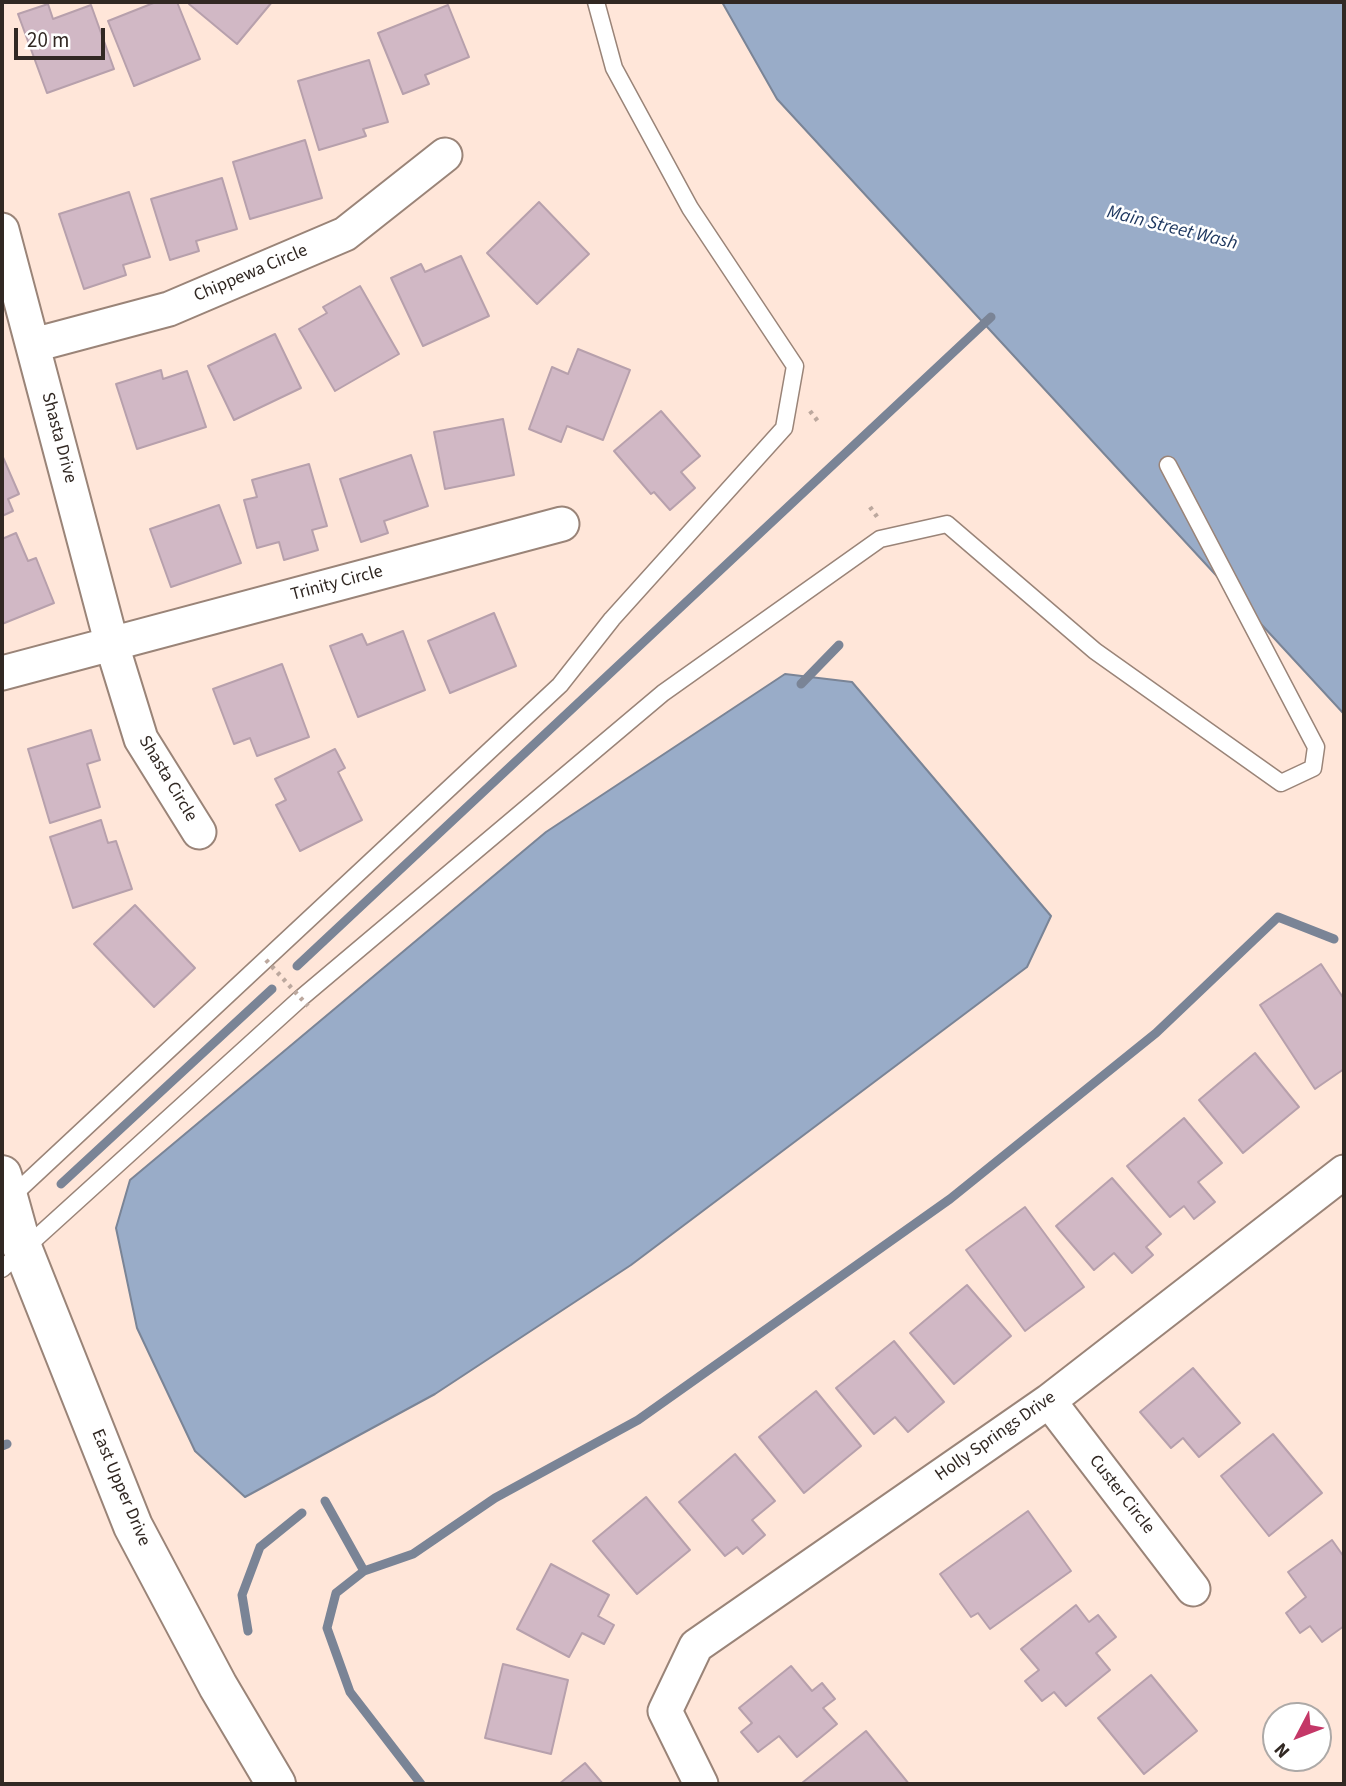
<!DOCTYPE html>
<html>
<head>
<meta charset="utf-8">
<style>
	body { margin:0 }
	#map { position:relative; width:1346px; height:1786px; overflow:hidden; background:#ffe6d9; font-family:"Source Sans 3",sans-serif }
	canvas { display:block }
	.frame { position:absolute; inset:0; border:4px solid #312823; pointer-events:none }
	.north { position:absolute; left:1262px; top:1702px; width:70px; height:70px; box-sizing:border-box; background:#fff; border:2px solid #ada9a7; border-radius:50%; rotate:228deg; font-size:19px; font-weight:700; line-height:28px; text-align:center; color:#312823 }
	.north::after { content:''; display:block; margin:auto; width:24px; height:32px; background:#c43767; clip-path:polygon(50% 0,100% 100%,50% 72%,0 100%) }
	.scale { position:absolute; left:14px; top:28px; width:91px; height:32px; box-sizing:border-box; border:4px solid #312823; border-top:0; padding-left:9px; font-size:21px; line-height:24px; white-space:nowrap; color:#312823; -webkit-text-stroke:5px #fff; paint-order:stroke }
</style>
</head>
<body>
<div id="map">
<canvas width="1346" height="1786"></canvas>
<div class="frame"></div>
<div class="north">N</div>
<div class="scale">20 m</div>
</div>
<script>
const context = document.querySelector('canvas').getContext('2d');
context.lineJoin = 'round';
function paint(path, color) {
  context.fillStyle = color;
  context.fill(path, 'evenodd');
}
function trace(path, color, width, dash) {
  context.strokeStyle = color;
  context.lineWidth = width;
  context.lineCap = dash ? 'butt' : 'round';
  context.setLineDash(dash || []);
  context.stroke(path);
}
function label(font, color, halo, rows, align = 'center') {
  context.font = font + ' "Source Sans 3",sans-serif';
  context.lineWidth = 5;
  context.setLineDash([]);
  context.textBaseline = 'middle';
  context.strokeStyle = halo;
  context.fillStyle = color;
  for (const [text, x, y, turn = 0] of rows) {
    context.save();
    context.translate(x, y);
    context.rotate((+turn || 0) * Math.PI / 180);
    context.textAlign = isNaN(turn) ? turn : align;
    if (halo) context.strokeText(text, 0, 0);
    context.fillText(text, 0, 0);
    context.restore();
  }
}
const water = new Path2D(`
	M 722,2 L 1344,2 L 1344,714 L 777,99 Z
	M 785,674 L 852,682 L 1051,916 L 1027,967 L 631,1265 L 435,1394 L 245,1497 L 195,1451 L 137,1328 L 116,1228 L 130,1180 L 546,832 Z`);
paint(water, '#99acc8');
trace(water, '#7a8496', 2);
trace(new Path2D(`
	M 801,684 L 839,645
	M 297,966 L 991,317
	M 61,1184 L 272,989
	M 2,1446 L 7,1444
	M 325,1501 L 364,1571 L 336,1593 L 327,1628 L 350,1692 L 421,1784
	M 364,1571 L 413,1554 L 495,1498 L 638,1420 L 950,1199 L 1156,1033 L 1278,917 L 1334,939
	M 248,1631 L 242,1595 L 260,1547 L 302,1513`), '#7a8496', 9);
const building = new Path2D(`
	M 156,2 L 177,2 L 200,59 L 134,86 L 108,21 Z
	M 191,2 L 272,2 L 237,44 L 189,4 Z
	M 48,4 L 53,19 L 91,5 L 114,69 L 47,93 L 18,14 Z
	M 448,5 L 469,57 L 425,75 L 429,84 L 403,94 L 378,33 Z
	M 369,60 L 388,122 L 363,129 L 366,136 L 319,150 L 298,81 Z
	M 305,140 L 322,198 L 250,219 L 233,162 Z
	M 222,178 L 237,229 L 196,241 L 199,251 L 170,260 L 151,199 Z
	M 129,192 L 150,257 L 123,265 L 126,275 L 84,289 L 59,214 Z
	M 539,202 L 589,254 L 537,304 L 487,253 Z
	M 461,256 L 489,316 L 423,346 L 391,278 L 421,264 L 425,272 Z
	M 360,286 L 399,354 L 335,391 L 299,329 L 327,313 L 323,307 Z
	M 275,334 L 301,388 L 234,420 L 208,366 Z
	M 578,349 L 630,370 L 603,440 L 567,426 L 561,442 L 529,429 L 552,367 L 568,374 Z
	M 161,370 L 163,379 L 187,371 L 206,427 L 137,449 L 116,384 Z
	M 661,411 L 700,456 L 681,472 L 695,488 L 670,510 L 654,492 L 651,494 L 614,451 Z
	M 503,419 L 514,475 L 445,489 L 434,432 Z
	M 2,455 L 19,494 L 8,499 L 13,511 L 2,516 Z
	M 411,455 L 428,506 L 384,521 L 388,533 L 361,542 L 340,479 Z
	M 309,464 L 327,526 L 312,530 L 318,550 L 284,560 L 279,542 L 257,548 L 244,500 L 257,497 L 252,480 Z
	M 219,505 L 241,563 L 171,587 L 150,529 Z
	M 16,533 L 28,561 L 36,558 L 54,603 L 2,624 L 2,539 Z
	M 494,613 L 516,666 L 450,693 L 428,641 Z
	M 403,631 L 425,690 L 358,717 L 330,646 L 362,634 L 367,645 Z
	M 282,664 L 309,737 L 257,756 L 250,738 L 234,744 L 213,689 Z
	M 91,730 L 100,760 L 87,764 L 100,807 L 50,823 L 28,749 Z
	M 335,749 L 345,768 L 338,772 L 362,820 L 300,851 L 276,805 L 286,800 L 275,779 Z
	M 101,820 L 108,843 L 116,841 L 132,889 L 73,908 L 50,837 Z
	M 135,905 L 195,968 L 154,1007 L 94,944 Z
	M 1321,964 L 1344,999 L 1344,1069 L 1315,1089 L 1260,1005 Z
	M 1255,1053 L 1299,1107 L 1243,1153 L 1199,1100 Z
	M 1184,1118 L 1222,1163 L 1198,1182 L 1215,1202 L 1194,1219 L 1184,1206 L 1170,1217 L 1127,1166 Z
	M 1112,1178 L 1161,1234 L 1146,1247 L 1153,1255 L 1132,1273 L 1114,1253 L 1094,1270 L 1056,1226 Z
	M 1025,1207 L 1084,1287 L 1025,1331 L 966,1250 Z
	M 967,1285 L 1011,1336 L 954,1384 L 910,1333 Z
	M 894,1341 L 944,1402 L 908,1432 L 895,1417 L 874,1434 L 836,1388 Z
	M 1193,1368 L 1240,1423 L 1199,1457 L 1183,1438 L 1171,1448 L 1140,1412 Z
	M 816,1391 L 861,1446 L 804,1493 L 759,1437 Z
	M 1273,1434 L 1322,1493 L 1269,1536 L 1221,1476 Z
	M 735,1454 L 775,1501 L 752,1520 L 765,1535 L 743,1554 L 737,1547 L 725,1556 L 679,1502 Z
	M 646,1497 L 690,1550 L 637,1594 L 593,1541 Z
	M 1028,1511 L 1071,1571 L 990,1629 L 978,1613 L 971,1617 L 940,1574 Z
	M 1332,1540 L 1344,1557 L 1344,1626 L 1322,1642 L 1310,1626 L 1300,1633 L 1286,1613 L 1306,1597 L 1288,1572 Z
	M 551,1564 L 609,1595 L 598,1616 L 614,1625 L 604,1644 L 582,1633 L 569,1657 L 517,1629 Z
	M 1076,1605 L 1089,1622 L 1098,1615 L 1116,1637 L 1096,1653 L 1110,1670 L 1066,1706 L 1054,1692 L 1042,1701 L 1025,1681 L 1039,1670 L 1021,1649 Z
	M 503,1664 L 568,1680 L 551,1754 L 485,1738 Z
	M 791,1666 L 812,1691 L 822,1683 L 835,1699 L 823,1708 L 837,1724 L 797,1757 L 779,1736 L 758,1752 L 741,1732 L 752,1723 L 739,1708 Z
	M 1151,1675 L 1197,1731 L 1144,1774 L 1098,1718 Z
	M 866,1731 L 909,1784 L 803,1784 L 802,1783 Z
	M 585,1763 L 603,1784 L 559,1784 Z`);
paint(building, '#d1b8c5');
trace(building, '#b7a0ac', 2);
const service = new Path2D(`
	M 11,1197 L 560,685 L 612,619 L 784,428 L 795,366 L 690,208 L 614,68 L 596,2
	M 2,1269 L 301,998 L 663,693 L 880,539 L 947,524 L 1095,651 L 1281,783 L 1313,768 L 1316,747 L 1168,465`);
const minor = new Path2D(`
	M 2,230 L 112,645 L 141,739 L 199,832
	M 34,345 L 169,309 L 345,234 L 445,155
	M 2,673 L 562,524
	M 1049,1401 L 1193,1589
	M 701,1784 L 665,1711 L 696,1646 L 1049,1401 L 1344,1172`);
const secondary = new Path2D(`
	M 2,1175 L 22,1247 L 133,1526 L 218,1686 L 276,1784`);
trace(service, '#9a8478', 19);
trace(minor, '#9a8478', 37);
trace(secondary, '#9a8478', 42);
trace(new Path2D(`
	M 810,411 L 820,424
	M 870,507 L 878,518`), '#bca89e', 4.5, [3.5, 5]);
trace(service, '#fff', 16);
trace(minor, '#fff', 33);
trace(secondary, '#fff', 38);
trace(new Path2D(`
	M 266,960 L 308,1006`), '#bca89e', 4.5, [3.5, 5]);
label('18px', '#312823', '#fff', [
	["Chippewa Circle",251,274,-23],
	["Shasta Drive",58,438,75],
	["Trinity Circle",337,584,-15],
	["Shasta Circle",167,779,59],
	["Holly Springs Drive",996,1437,-35],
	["East Upper Drive",120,1488,67],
	["Custer Circle",1121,1495,52]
]);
label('italic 19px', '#203961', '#fff', [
	["Main Street Wash",1172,229,14]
]);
</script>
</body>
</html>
